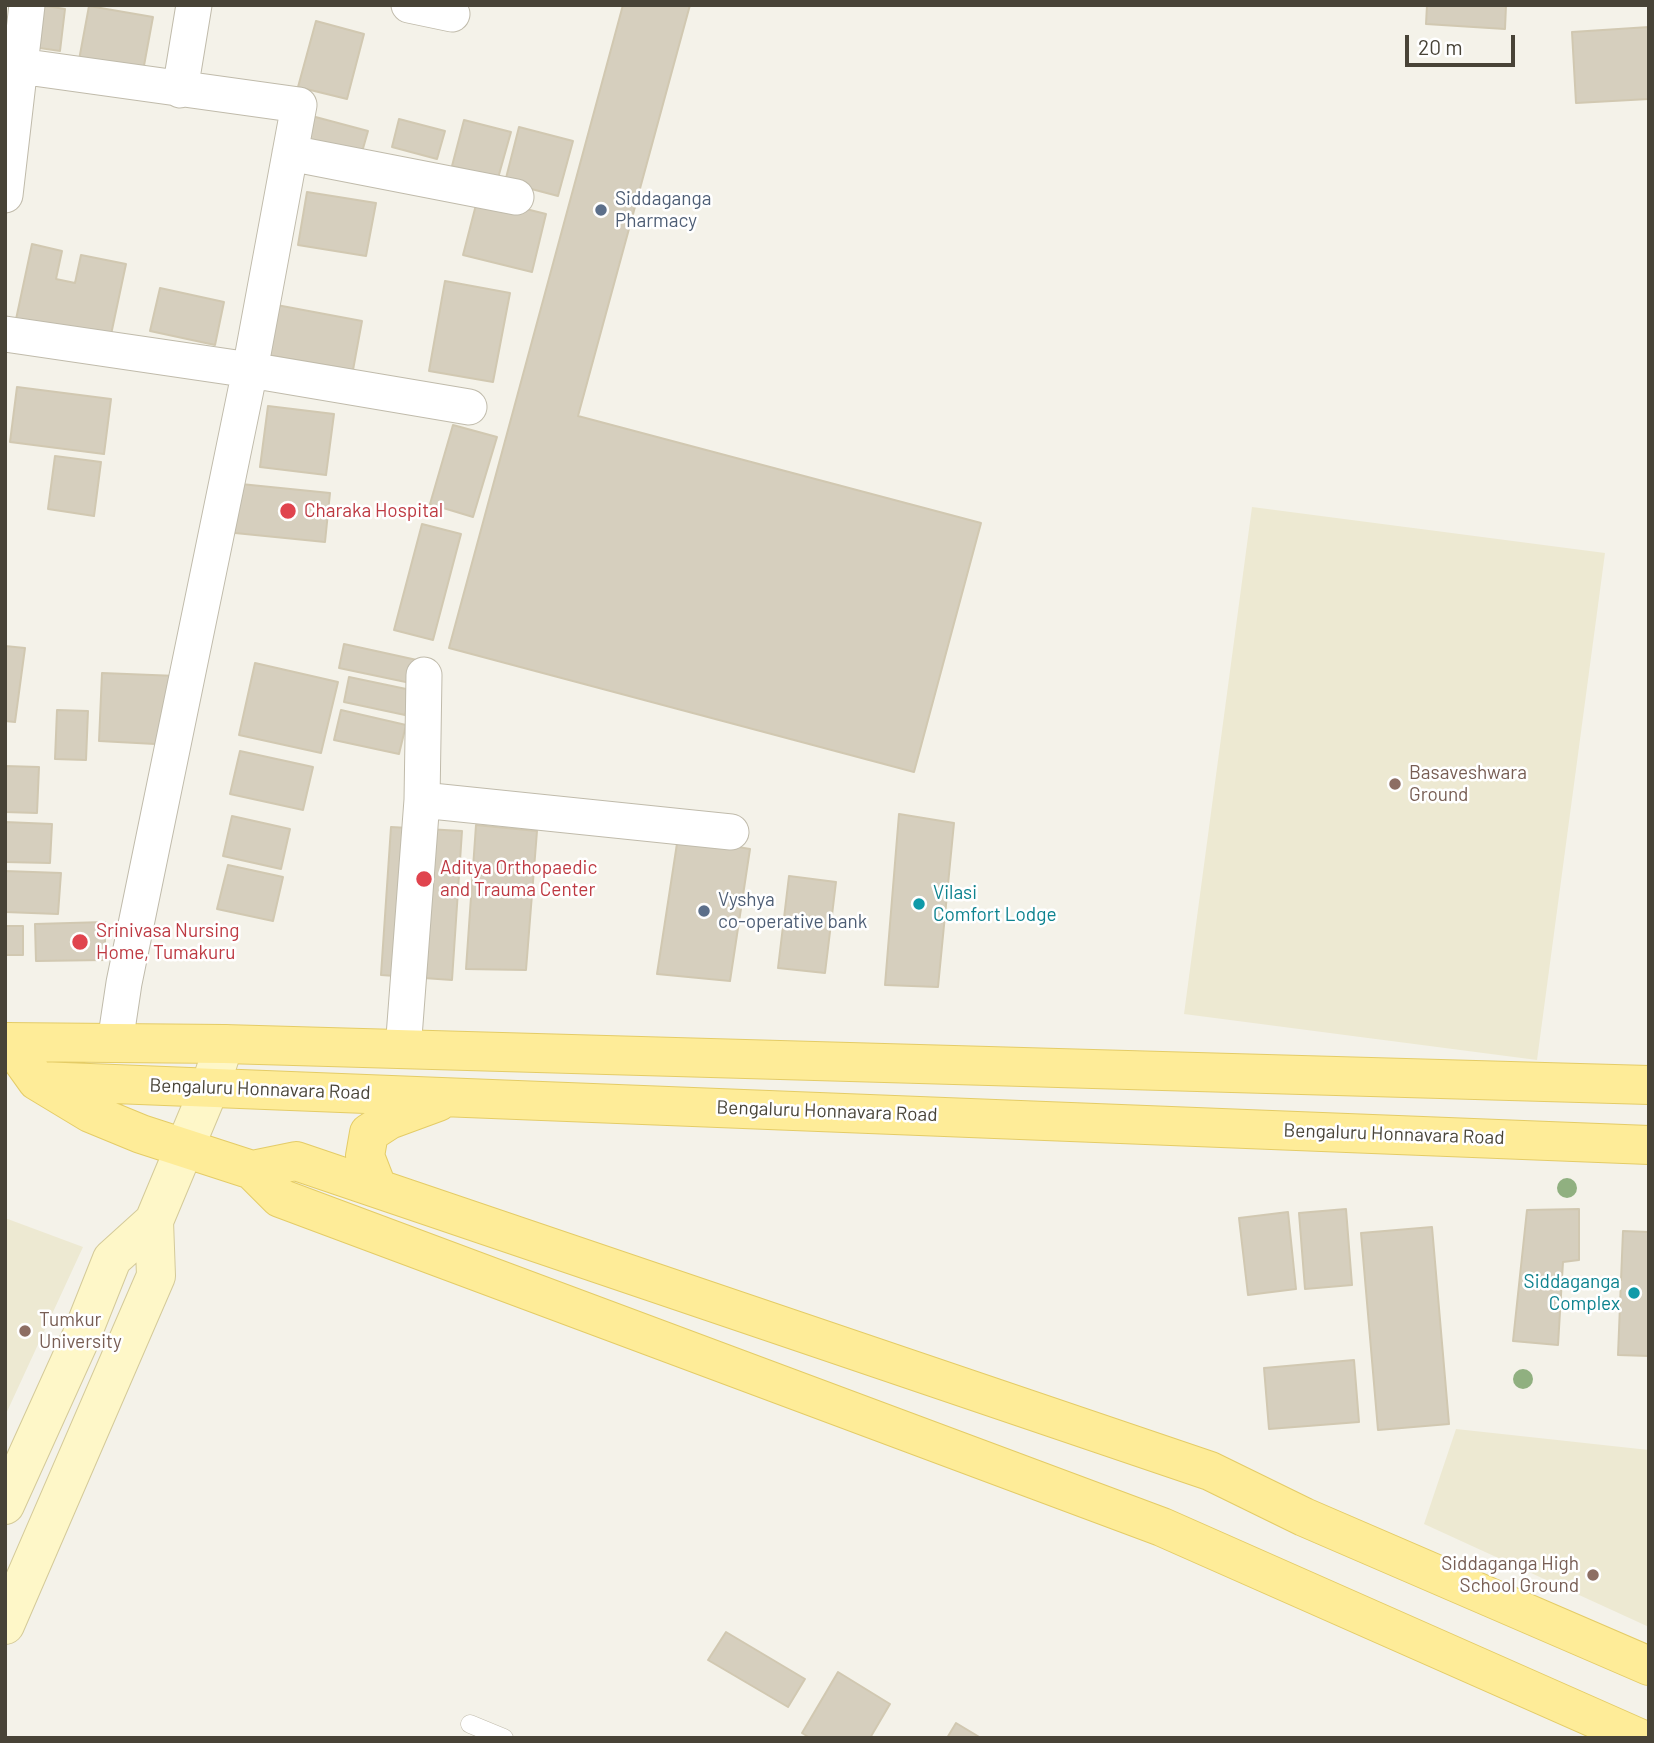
<!DOCTYPE html>
<html>
<head>
<meta charset="utf-8">
<style>
	body { margin:0 }
	#map { position:relative; width:1654px; height:1743px; overflow:hidden; background:#f4f2e9; font-family:Barlow,sans-serif }
	canvas { display:block }
	.frame { position:absolute; inset:0; border:7px solid #484337; pointer-events:none }
	.scale { position:absolute; left:1405px; top:35px; width:110px; height:32px; box-sizing:border-box; border:4px solid #484337; border-top:0; padding-left:9px; font-size:21px; line-height:24px; white-space:nowrap; color:#484337; -webkit-text-stroke:5px #fff; paint-order:stroke }
</style>
</head>
<body>
<div id="map">
<canvas width="1654" height="1743"></canvas>
<div class="frame"></div>
<div class="scale">20 m</div>
</div>
<script>
const context = document.querySelector('canvas').getContext('2d');
context.lineJoin = 'round';
function paint(path, color) {
  context.fillStyle = color;
  context.fill(path, 'evenodd');
}
function trace(path, color, width, dash) {
  context.strokeStyle = color;
  context.lineWidth = width;
  context.lineCap = dash ? 'butt' : 'round';
  context.setLineDash(dash || []);
  context.stroke(path);
}
function label(font, color, halo, rows, align = 'center') {
  context.font = font + ' Barlow,sans-serif';
  context.lineWidth = 5;
  context.setLineDash([]);
  context.textBaseline = 'middle';
  context.strokeStyle = halo;
  context.fillStyle = color;
  for (const [text, x, y, turn = 0] of rows) {
    context.save();
    context.translate(x, y);
    context.rotate((+turn || 0) * Math.PI / 180);
    context.textAlign = isNaN(turn) ? turn : align;
    if (halo) context.strokeText(text, 0, 0);
    context.fillText(text, 0, 0);
    context.restore();
  }
}
paint(new Path2D(`
	M 1252,507 L 1605,553 L 1537,1060 L 1184,1014 Z
	M 5,1218 L 83,1247 L 5,1416 Z
	M 1456,1429 L 1649,1450 L 1649,1627 L 1424,1524 Z`), '#ede9d2');
const building = new Path2D(`
	M 40,5 L 65,9 L 60,51 L 13,44 Z
	M 623,5 L 690,5 L 578,416 L 981,523 L 914,772 L 449,648 Z
	M 1427,5 L 1506,5 L 1505,29 L 1426,24 Z
	M 89,6 L 153,17 L 143,71 L 79,60 Z
	M 316,21 L 364,34 L 347,99 L 298,87 Z
	M 1649,27 L 1649,99 L 1576,103 L 1572,32 Z
	M 308,115 L 368,131 L 360,159 L 301,143 Z
	M 399,119 L 445,131 L 437,159 L 392,147 Z
	M 464,120 L 511,132 L 498,178 L 452,166 Z
	M 519,127 L 573,141 L 558,196 L 505,182 Z
	M 307,192 L 376,203 L 366,256 L 298,245 Z
	M 478,197 L 546,214 L 532,272 L 463,255 Z
	M 32,244 L 62,251 L 56,279 L 75,283 L 81,255 L 126,264 L 109,344 L 15,324 Z
	M 445,281 L 510,293 L 493,382 L 429,371 Z
	M 160,288 L 224,302 L 215,345 L 150,331 Z
	M 266,303 L 362,321 L 353,370 L 256,353 Z
	M 17,387 L 111,399 L 104,454 L 10,442 Z
	M 268,406 L 334,414 L 326,475 L 260,467 Z
	M 453,425 L 497,437 L 473,517 L 430,504 Z
	M 55,456 L 101,462 L 94,516 L 48,509 Z
	M 231,483 L 330,493 L 325,542 L 225,532 Z
	M 422,524 L 461,534 L 433,640 L 394,630 Z
	M 344,644 L 426,662 L 420,685 L 339,668 Z
	M 5,646 L 25,648 L 15,722 L 5,721 Z
	M 255,663 L 338,682 L 321,753 L 239,735 Z
	M 102,673 L 177,676 L 174,745 L 99,741 Z
	M 349,677 L 411,690 L 405,715 L 344,702 Z
	M 57,710 L 88,711 L 86,760 L 55,759 Z
	M 341,710 L 406,725 L 399,754 L 334,740 Z
	M 240,751 L 313,767 L 303,810 L 230,794 Z
	M 5,766 L 39,767 L 37,813 L 5,812 Z
	M 899,814 L 954,823 L 938,987 L 885,985 Z
	M 232,816 L 290,829 L 281,869 L 223,856 Z
	M 5,822 L 52,824 L 50,863 L 5,862 Z
	M 476,825 L 537,831 L 526,970 L 466,969 Z
	M 391,827 L 462,831 L 452,980 L 381,975 Z
	M 678,837 L 750,849 L 730,981 L 657,974 Z
	M 228,865 L 283,877 L 273,921 L 217,909 Z
	M 5,871 L 61,873 L 58,914 L 5,912 Z
	M 789,876 L 836,882 L 825,973 L 778,968 Z
	M 105,922 L 105,960 L 36,961 L 35,924 Z
	M 5,926 L 23,926 L 23,955 L 5,955 Z
	M 1346,1209 L 1352,1285 L 1305,1289 L 1299,1213 Z
	M 1579,1209 L 1579,1260 L 1563,1262 L 1558,1345 L 1513,1341 L 1527,1210 Z
	M 1288,1212 L 1296,1289 L 1248,1295 L 1239,1218 Z
	M 1432,1227 L 1449,1424 L 1378,1430 L 1361,1233 Z
	M 1623,1231 L 1649,1232 L 1649,1356 L 1618,1355 Z
	M 1354,1360 L 1359,1422 L 1269,1429 L 1264,1368 Z
	M 726,1632 L 805,1679 L 788,1707 L 708,1660 Z
	M 838,1672 L 890,1704 L 870,1738 L 810,1738 L 802,1733 Z
	M 956,1723 L 981,1738 L 947,1738 Z`);
paint(building, '#d6cfbe');
trace(building, '#d1c8b1', 2);
const service = new Path2D(`
	M 470,1724 L 504,1738`);
const minor = new Path2D(`
	M 409,5 L 452,14
	M 5,64 L 299,105 L 250,370 L 124,983 L 115,1043
	M 180,90 L 194,5
	M 290,153 L 516,197
	M 5,195 L 27,5
	M 5,334 L 250,370 L 469,407
	M 422,800 L 731,832
	M 403,1050 L 422,800 L 424,675`);
const secondary = new Path2D(`
	M 5,1505 L 81,1337 L 112,1259 L 154,1221 L 210,1087 L 224,1044
	M 5,1625 L 156,1276 L 154,1221`);
const primary = new Path2D(`
	M 5,1042 L 224,1044 L 1649,1085
	M 9,1042 L 37,1081 L 90,1113 L 141,1134 L 252,1170 L 280,1198 L 1162,1527 L 1639,1738
	M 39,1081 L 1649,1145
	M 252,1170 L 296,1161 L 1210,1471 L 1304,1517 L 1649,1666
	M 377,1187 L 365,1156 L 369,1133 L 389,1120 L 438,1102`);
trace(service, '#c0bbab', 19);
trace(minor, '#c0bbab', 37);
trace(secondary, '#d4ca99', 40);
trace(primary, '#e4cc67', 40);
trace(service, '#fff', 18);
trace(minor, '#fff', 35);
trace(secondary, '#fef7c8', 38);
trace(primary, '#feec98', 38);
context.fillStyle = '#90b080';
for (const [x, y] of [
	[1567,1188],
	[1523,1379]
]) {
  context.beginPath();
  context.arc(x, y, 10, 0, 2 * Math.PI);
  context.fill();
}
for (const [x, y, r, color] of [
	[601,210,7,"#5c6f8a"],
	[288,511,9,"#e0444e"],
	[1395,784,7,"#8d6e63"],
	[424,879,9,"#e0444e"],
	[919,904,7,"#0f9aa8"],
	[704,911,7,"#5c6f8a"],
	[80,942,9,"#e0444e"],
	[1634,1293,7,"#0f9aa8"],
	[25,1331,7,"#8d6e63"],
	[1593,1575,7,"#8d6e63"]
]) {
  const dot = new Path2D();
  dot.arc(x, y, r, 0, 2 * Math.PI);
  context.fillStyle = color;
  context.fill(dot);
  trace(dot, '#fff', 2.5);
}
label('19px', '#4e5e75', '#fff', [
	["Siddaganga",615,199],
	["Pharmacy",615,221],
	["Vyshya",718,900],
	["co-operative bank",718,922]
], 'left');
label('19px', '#be3a42', '#fff', [
	["Charaka Hospital",304,511],
	["Aditya Orthopaedic",440,868],
	["and Trauma Center",440,890],
	["Srinivasa Nursing",96,931],
	["Home, Tumakuru",96,953]
], 'left');
label('19px', '#785e54', '#fff', [
	["Basaveshwara",1409,773],
	["Ground",1409,795],
	["Tumkur",39,1320],
	["University",39,1342],
	["Siddaganga High",1579,1564,"right"],
	["School Ground",1579,1586,"right"]
], 'left');
label('19px', '#0d838f', '#fff', [
	["Vilasi",933,893],
	["Comfort Lodge",933,915],
	["Siddaganga",1620,1282,"right"],
	["Complex",1620,1304,"right"]
], 'left');
label('19px', '#484337', '#fff', [
	["Bengaluru Honnavara Road",260,1089,2],
	["Bengaluru Honnavara Road",827,1111,2],
	["Bengaluru Honnavara Road",1394,1134,2]
]);
</script>
</body>
</html>
